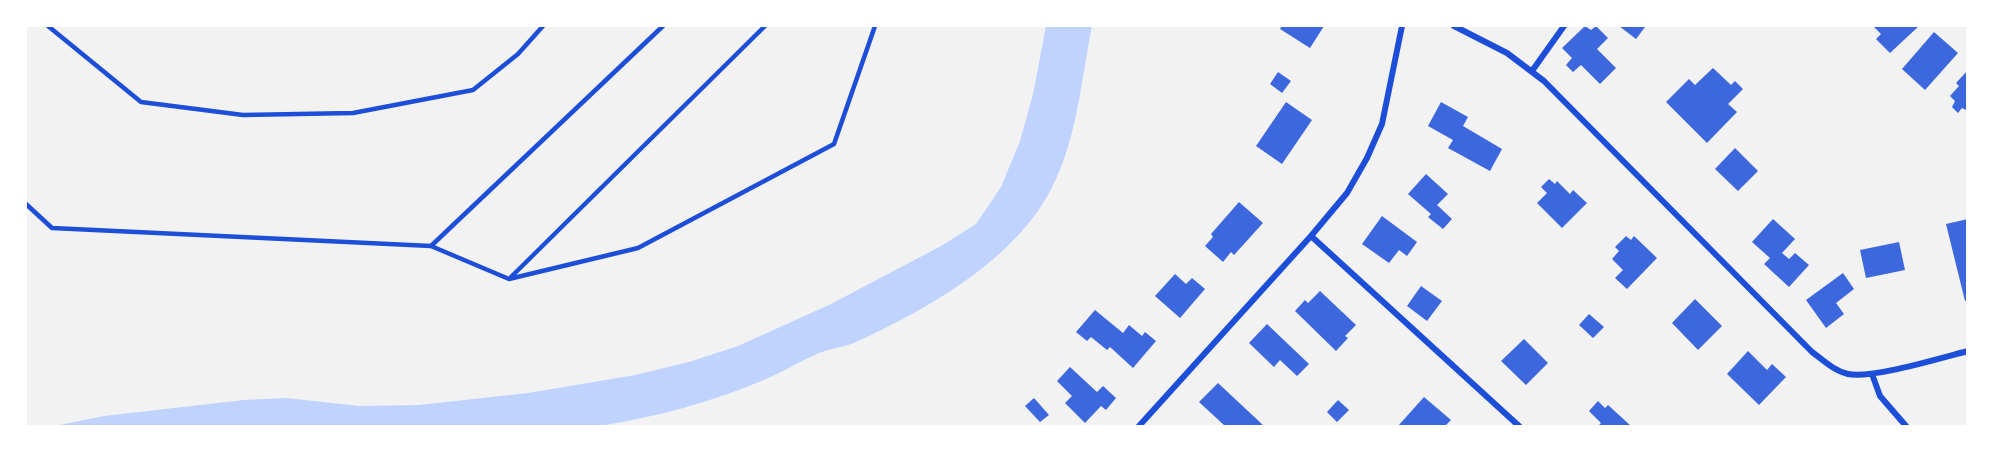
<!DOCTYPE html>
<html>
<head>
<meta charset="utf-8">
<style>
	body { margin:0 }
	#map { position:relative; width:1993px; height:452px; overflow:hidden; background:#f2f2f2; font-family:Raleway,sans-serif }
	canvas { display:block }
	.frame { position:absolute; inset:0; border:27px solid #fff; pointer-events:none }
</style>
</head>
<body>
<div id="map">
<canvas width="1993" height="452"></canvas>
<div class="frame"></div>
</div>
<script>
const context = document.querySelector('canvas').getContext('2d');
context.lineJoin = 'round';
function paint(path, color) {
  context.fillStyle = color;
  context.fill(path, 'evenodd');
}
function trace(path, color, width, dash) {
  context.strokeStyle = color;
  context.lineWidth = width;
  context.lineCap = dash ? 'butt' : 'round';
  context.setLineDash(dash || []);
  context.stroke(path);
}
paint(new Path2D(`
	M 1046,26 L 1092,26 C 1080,85 1077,147 1045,200 C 1006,265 922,312 854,343 C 843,347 830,349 819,353 C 801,361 784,371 766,379 C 713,402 656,417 600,426 L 55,426 L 104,416 L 244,400 L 286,398 L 360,406 L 419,405 L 528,393 L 635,375 L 689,362 L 738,346 L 831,304 L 941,246 L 976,224 L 1001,187 L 1020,141 L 1033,94 Z`), '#bfd3fe');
paint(new Path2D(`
	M 1282,26 L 1324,26 L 1310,48 L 1280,29 Z
	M 1585,26 L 1591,30 L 1596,26 L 1608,38 L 1597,49 L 1616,68 L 1600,84 L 1581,65 L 1573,72 L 1566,65 L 1572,58 L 1562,48 Z
	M 1619,26 L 1643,26 L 1645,27 L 1636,39 Z
	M 1873,26 L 1919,26 L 1890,53 L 1876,39 L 1881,34 Z
	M 1934,32 L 1958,53 L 1925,90 L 1902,69 Z
	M 1713,68 L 1731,85 L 1735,81 L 1743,89 L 1728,104 L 1737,112 L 1707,143 L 1666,102 L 1689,79 L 1695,85 Z
	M 1968,70 L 1968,109 L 1966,110 L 1962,108 L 1958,113 L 1952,107 L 1955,101 L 1950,96 L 1959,86 L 1956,83 Z
	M 1278,72 L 1291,81 L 1282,93 L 1270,84 Z
	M 1286,102 L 1312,120 L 1282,164 L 1256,146 Z
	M 1441,102 L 1468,117 L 1463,126 L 1502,149 L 1490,171 L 1448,148 L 1453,140 L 1428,126 Z
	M 1735,148 L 1758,171 L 1738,191 L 1715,169 Z
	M 1426,174 L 1448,194 L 1437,205 L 1452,219 L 1443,229 L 1428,217 L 1431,214 L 1408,194 Z
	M 1549,179 L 1555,184 L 1557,181 L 1570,194 L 1573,190 L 1587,203 L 1562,228 L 1537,203 L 1547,193 L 1541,187 Z
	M 1239,202 L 1263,223 L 1234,255 L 1231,252 L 1223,262 L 1205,246 L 1213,237 L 1211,234 Z
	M 1382,216 L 1417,242 L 1407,256 L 1399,250 L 1389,263 L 1362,244 Z
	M 1773,219 L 1795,239 L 1782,253 L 1789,259 L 1795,253 L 1809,265 L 1789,287 L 1764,264 L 1770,258 L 1752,242 Z
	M 1968,219 L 1968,300 L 1965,301 L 1946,224 Z
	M 1626,236 L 1631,240 L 1634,236 L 1657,258 L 1627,289 L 1615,278 L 1623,270 L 1612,259 L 1619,251 L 1615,247 Z
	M 1899,242 L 1905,270 L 1866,278 L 1860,250 Z
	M 1843,273 L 1854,289 L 1836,303 L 1844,314 L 1826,328 L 1806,300 Z
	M 1175,274 L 1186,284 L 1192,278 L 1205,289 L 1180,318 L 1155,296 Z
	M 1421,286 L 1442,301 L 1427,321 L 1407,306 Z
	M 1320,291 L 1356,325 L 1345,336 L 1348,338 L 1336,351 L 1295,311 L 1305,300 L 1308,303 Z
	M 1695,299 L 1722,326 L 1698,350 L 1672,323 Z
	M 1095,310 L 1123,333 L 1129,325 L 1142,336 L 1145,332 L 1156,341 L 1133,368 L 1110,347 L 1107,350 L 1091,337 L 1087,341 L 1076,332 Z
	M 1589,314 L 1604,327 L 1593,338 L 1579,325 Z
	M 1267,324 L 1309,364 L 1297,376 L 1280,360 L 1274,367 L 1249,343 Z
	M 1524,339 L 1548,363 L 1526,385 L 1501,361 Z
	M 1748,351 L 1767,370 L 1772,364 L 1786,377 L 1759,405 L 1727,374 Z
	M 1070,367 L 1097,392 L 1103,386 L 1116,398 L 1106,410 L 1101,406 L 1085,423 L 1065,403 L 1072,396 L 1057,381 Z
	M 1218,383 L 1264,426 L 1225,426 L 1199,402 Z
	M 1424,397 L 1451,420 L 1445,426 L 1398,426 Z
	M 1034,398 L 1049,415 L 1040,422 L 1025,406 Z
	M 1338,400 L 1349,410 L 1337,422 L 1327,412 Z
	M 1598,401 L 1605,408 L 1608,405 L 1631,426 L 1598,426 L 1601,423 L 1589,411 Z`), '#3d67dc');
trace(new Path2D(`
	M 48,26 L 141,102 L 243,115 L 353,113 L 473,90 L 518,54 L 543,26
	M 26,204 L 52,228 L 431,246 L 509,279 L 638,248 L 834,144 L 875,26
	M 431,246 L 663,26
	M 511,277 L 765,26`), '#1d4ed8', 4.5);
trace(new Path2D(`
	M 1454,26 L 1507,53 L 1544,81 L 1812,352 C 1823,360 1834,371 1848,374 C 1871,379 1941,358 1968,351
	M 1532,71 L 1564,26
	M 1311,236 L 1519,426
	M 1872,374 L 1880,396 L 1906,426
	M 1139,426 L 1311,236 L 1347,193 L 1367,158 L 1382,124 L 1402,26`), '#1d4ed8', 6);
</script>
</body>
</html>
